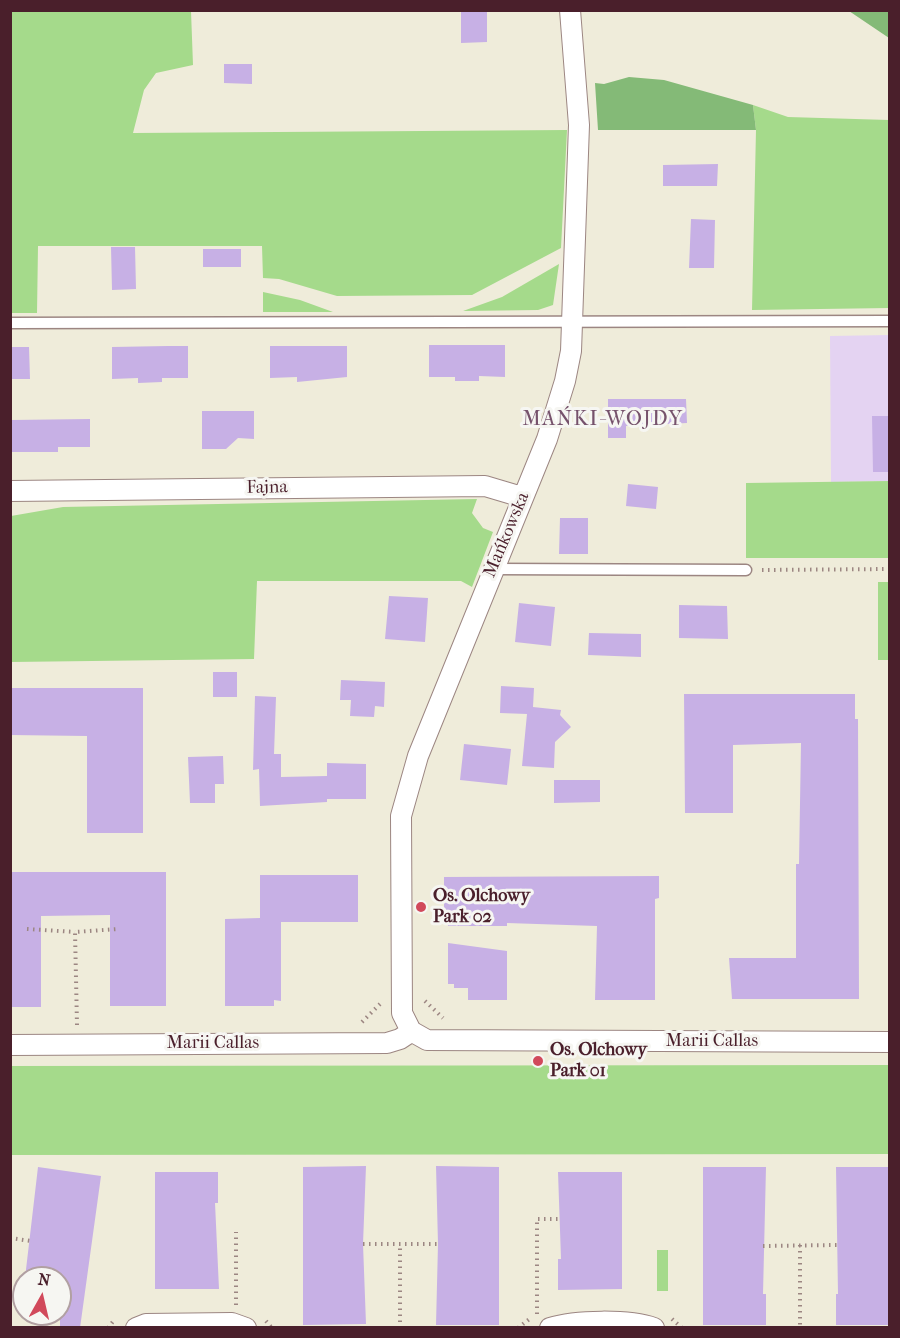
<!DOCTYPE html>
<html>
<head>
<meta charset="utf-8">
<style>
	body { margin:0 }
	#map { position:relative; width:900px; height:1338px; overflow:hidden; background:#efecda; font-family:"IM FELL French Canon",serif }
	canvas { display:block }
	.frame { position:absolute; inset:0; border:12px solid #4a1f2b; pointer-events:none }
	.north { position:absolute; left:12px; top:1266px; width:60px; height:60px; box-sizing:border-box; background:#f6f6f2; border:2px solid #b1a0a2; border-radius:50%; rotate:8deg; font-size:16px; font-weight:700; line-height:24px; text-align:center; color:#4a1f2b }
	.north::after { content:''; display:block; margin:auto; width:21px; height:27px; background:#d1495b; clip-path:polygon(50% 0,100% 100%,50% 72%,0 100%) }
</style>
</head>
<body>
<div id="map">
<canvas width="900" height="1338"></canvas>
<div class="frame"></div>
<div class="north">N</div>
</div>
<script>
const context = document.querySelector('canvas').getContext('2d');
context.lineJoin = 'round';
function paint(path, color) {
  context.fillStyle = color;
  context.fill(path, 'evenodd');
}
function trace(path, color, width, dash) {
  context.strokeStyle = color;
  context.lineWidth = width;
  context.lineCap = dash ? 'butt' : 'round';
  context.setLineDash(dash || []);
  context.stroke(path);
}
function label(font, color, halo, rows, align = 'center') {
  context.font = font + ' "IM FELL French Canon",serif';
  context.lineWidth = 6;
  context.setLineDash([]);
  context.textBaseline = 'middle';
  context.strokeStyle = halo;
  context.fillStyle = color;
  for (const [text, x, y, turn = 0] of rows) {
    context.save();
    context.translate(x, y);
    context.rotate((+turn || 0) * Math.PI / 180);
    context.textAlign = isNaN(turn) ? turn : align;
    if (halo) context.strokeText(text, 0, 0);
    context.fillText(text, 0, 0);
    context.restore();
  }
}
paint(new Path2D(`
	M 889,335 L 889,481 L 831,482 L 830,336 Z`), '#e4d3f2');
paint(new Path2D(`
	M 10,11 L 191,11 L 193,65 L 156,73 L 144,90 L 133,133 L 567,130 L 561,248 L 472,295 L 337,296 L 279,279 L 263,278 L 262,246 L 38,246 L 37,313 L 11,313 Z
	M 753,105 L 788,117 L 889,120 L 889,308 L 752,310 L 756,130 Z
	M 559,264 L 553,305 L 538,310 L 463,311 L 502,297 Z
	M 263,292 L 300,300 L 333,312 L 263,312 Z
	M 889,481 L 889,558 L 746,558 L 746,483 Z
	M 477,499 L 472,513 L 483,528 L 493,532 L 472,587 L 461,581 L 257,581 L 254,659 L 11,662 L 11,516 L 63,507 Z
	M 878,582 L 889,582 L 889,660 L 878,660 Z
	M 889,1065 L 889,1154 L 11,1155 L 11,1066 Z
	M 657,1250 L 668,1250 L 668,1291 L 657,1291 Z`), '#a5da8b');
paint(new Path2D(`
	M 849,11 L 889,11 L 889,38 Z
	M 629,77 L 664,80 L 753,105 L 756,130 L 598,130 L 595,83 L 604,84 Z`), '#84ba77');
paint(new Path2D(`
	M 461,10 L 487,10 L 487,42 L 461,43 Z
	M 224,64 L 252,64 L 252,84 L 224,83 Z
	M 718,164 L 717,186 L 663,186 L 663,165 Z
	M 691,219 L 715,220 L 714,268 L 689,268 Z
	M 111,247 L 135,247 L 136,289 L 112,290 Z
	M 203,249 L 241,249 L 241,267 L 203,267 Z
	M 429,345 L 505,345 L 505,377 L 479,376 L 479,381 L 455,381 L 455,377 L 429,377 Z
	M 168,346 L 188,346 L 188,378 L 162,378 L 162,382 L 138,383 L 138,378 L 112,379 L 112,347 Z
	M 270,346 L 347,346 L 347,377 L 297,382 L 297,377 L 270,378 Z
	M 10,347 L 29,347 L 30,379 L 10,379 Z
	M 608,399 L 686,399 L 687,423 L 626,426 L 626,438 L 608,438 Z
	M 202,411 L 254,411 L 254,439 L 238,438 L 226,449 L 202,449 Z
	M 872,416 L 890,416 L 890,472 L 873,472 Z
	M 90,419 L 90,447 L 58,447 L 58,452 L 11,452 L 11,420 Z
	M 628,484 L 658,487 L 656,509 L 626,506 Z
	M 560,518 L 588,518 L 588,554 L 559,554 Z
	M 389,596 L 428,598 L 425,642 L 385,639 Z
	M 519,603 L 555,607 L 551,646 L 515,642 Z
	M 679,605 L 727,606 L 728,639 L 679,638 Z
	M 589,633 L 641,634 L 641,657 L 588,655 Z
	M 213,672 L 237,672 L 237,697 L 213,697 Z
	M 341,680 L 385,682 L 384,707 L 375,706 L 374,717 L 350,716 L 351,700 L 340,700 Z
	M 501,686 L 534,688 L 533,707 L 561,710 L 560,715 L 571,727 L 555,742 L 554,768 L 522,766 L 527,714 L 500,713 Z
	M 10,688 L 143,688 L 143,833 L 87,833 L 87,736 L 10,735 Z
	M 684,694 L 855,694 L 855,719 L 858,719 L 859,999 L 732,999 L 729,958 L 796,958 L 796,864 L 799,864 L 801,743 L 733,745 L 733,813 L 685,813 Z
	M 255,696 L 276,697 L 274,754 L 281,754 L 281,777 L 327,776 L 327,763 L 366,764 L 366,799 L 327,799 L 327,802 L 260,806 L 259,769 L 253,770 Z
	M 464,744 L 511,749 L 507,785 L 460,780 Z
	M 223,756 L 224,784 L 215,784 L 215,803 L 190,803 L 188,757 Z
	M 554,780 L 600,780 L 600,802 L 554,803 Z
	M 10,872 L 166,872 L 166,1006 L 110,1006 L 110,915 L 41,916 L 41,1007 L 10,1007 Z
	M 260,875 L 358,875 L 358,922 L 281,922 L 281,1001 L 274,1000 L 274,1006 L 225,1006 L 225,919 L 260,918 Z
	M 659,876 L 659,898 L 655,899 L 655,1000 L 595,1000 L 597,926 L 507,923 L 507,926 L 448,926 L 448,918 L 444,918 L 444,877 Z
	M 448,943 L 507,951 L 507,1000 L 468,1000 L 468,988 L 454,988 L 454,984 L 448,984 Z
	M 366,1166 L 363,1244 L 366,1324 L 303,1325 L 303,1167 Z
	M 436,1166 L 499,1167 L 499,1325 L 436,1325 L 438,1244 Z
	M 38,1167 L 101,1176 L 80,1328 L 60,1328 L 60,1278 L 25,1278 Z
	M 703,1167 L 766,1167 L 763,1294 L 766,1294 L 766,1325 L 703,1325 Z
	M 836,1167 L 890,1167 L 890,1325 L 836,1325 L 836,1294 L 838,1294 Z
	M 155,1172 L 218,1172 L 218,1203 L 215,1203 L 219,1289 L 155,1289 Z
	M 558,1172 L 622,1172 L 622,1289 L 558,1290 L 558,1259 L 561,1259 Z`), '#c7b0e5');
const service = new Path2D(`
	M 10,323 L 890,321
	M 493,569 L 746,570`);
const minor = new Path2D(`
	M 570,10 L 579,125 L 571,351 L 565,381 L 547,439 L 418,756 L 401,816 L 402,1013 L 411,1031 L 427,1040 L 890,1042
	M 10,491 L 485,486 L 522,497
	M 10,1045 L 387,1043 L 400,1039 L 412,1031
	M 136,1328 L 146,1324 L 232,1323 L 246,1328
	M 550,1328 C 575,1320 629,1319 654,1328`);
trace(service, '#9c8682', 13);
trace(minor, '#9c8682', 22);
trace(new Path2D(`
	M 762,570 L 890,569
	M 27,929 L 75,932
	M 425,1001 L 443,1018
	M 362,1022 L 382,1002
	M 77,1025 L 75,932 L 118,929
	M 10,1238 L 31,1241
	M 363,1244 L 438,1244
	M 800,1245 L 800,1328
	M 763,1246 L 838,1245
	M 236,1305 L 236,1232
	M 537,1314 L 537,1219 L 561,1219
	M 672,1319 L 682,1328
	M 266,1321 L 272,1328
	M 108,1328 L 115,1319
	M 400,1328 L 400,1244
	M 518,1328 L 532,1317`), '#9c8682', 4, [1.5, 4.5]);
trace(service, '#fff', 10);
trace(minor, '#fff', 20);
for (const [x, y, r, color] of [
	[421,907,6,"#d1495b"],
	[538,1061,6,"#d1495b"]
]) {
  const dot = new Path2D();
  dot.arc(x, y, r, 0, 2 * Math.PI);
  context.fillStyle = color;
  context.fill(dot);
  trace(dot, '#f6f6f2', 2);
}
label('18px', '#4a1f2b', '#f6f6f2', [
	["Fajna",267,488,-1],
	["Mańkowska",507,535,-67],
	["Marii Callas",712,1042],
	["Marii Callas",213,1044]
]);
label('bold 18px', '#4a1f2b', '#f6f6f2', [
	["Os. Olchowy",433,897],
	["Park 02",433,918],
	["Os. Olchowy",550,1051],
	["Park 01",550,1072]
], 'left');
context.letterSpacing = '1.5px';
label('20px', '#76526c', '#f6f6f2', [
	["MAŃKI-WOJDY",603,420]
]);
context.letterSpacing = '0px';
</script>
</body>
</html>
